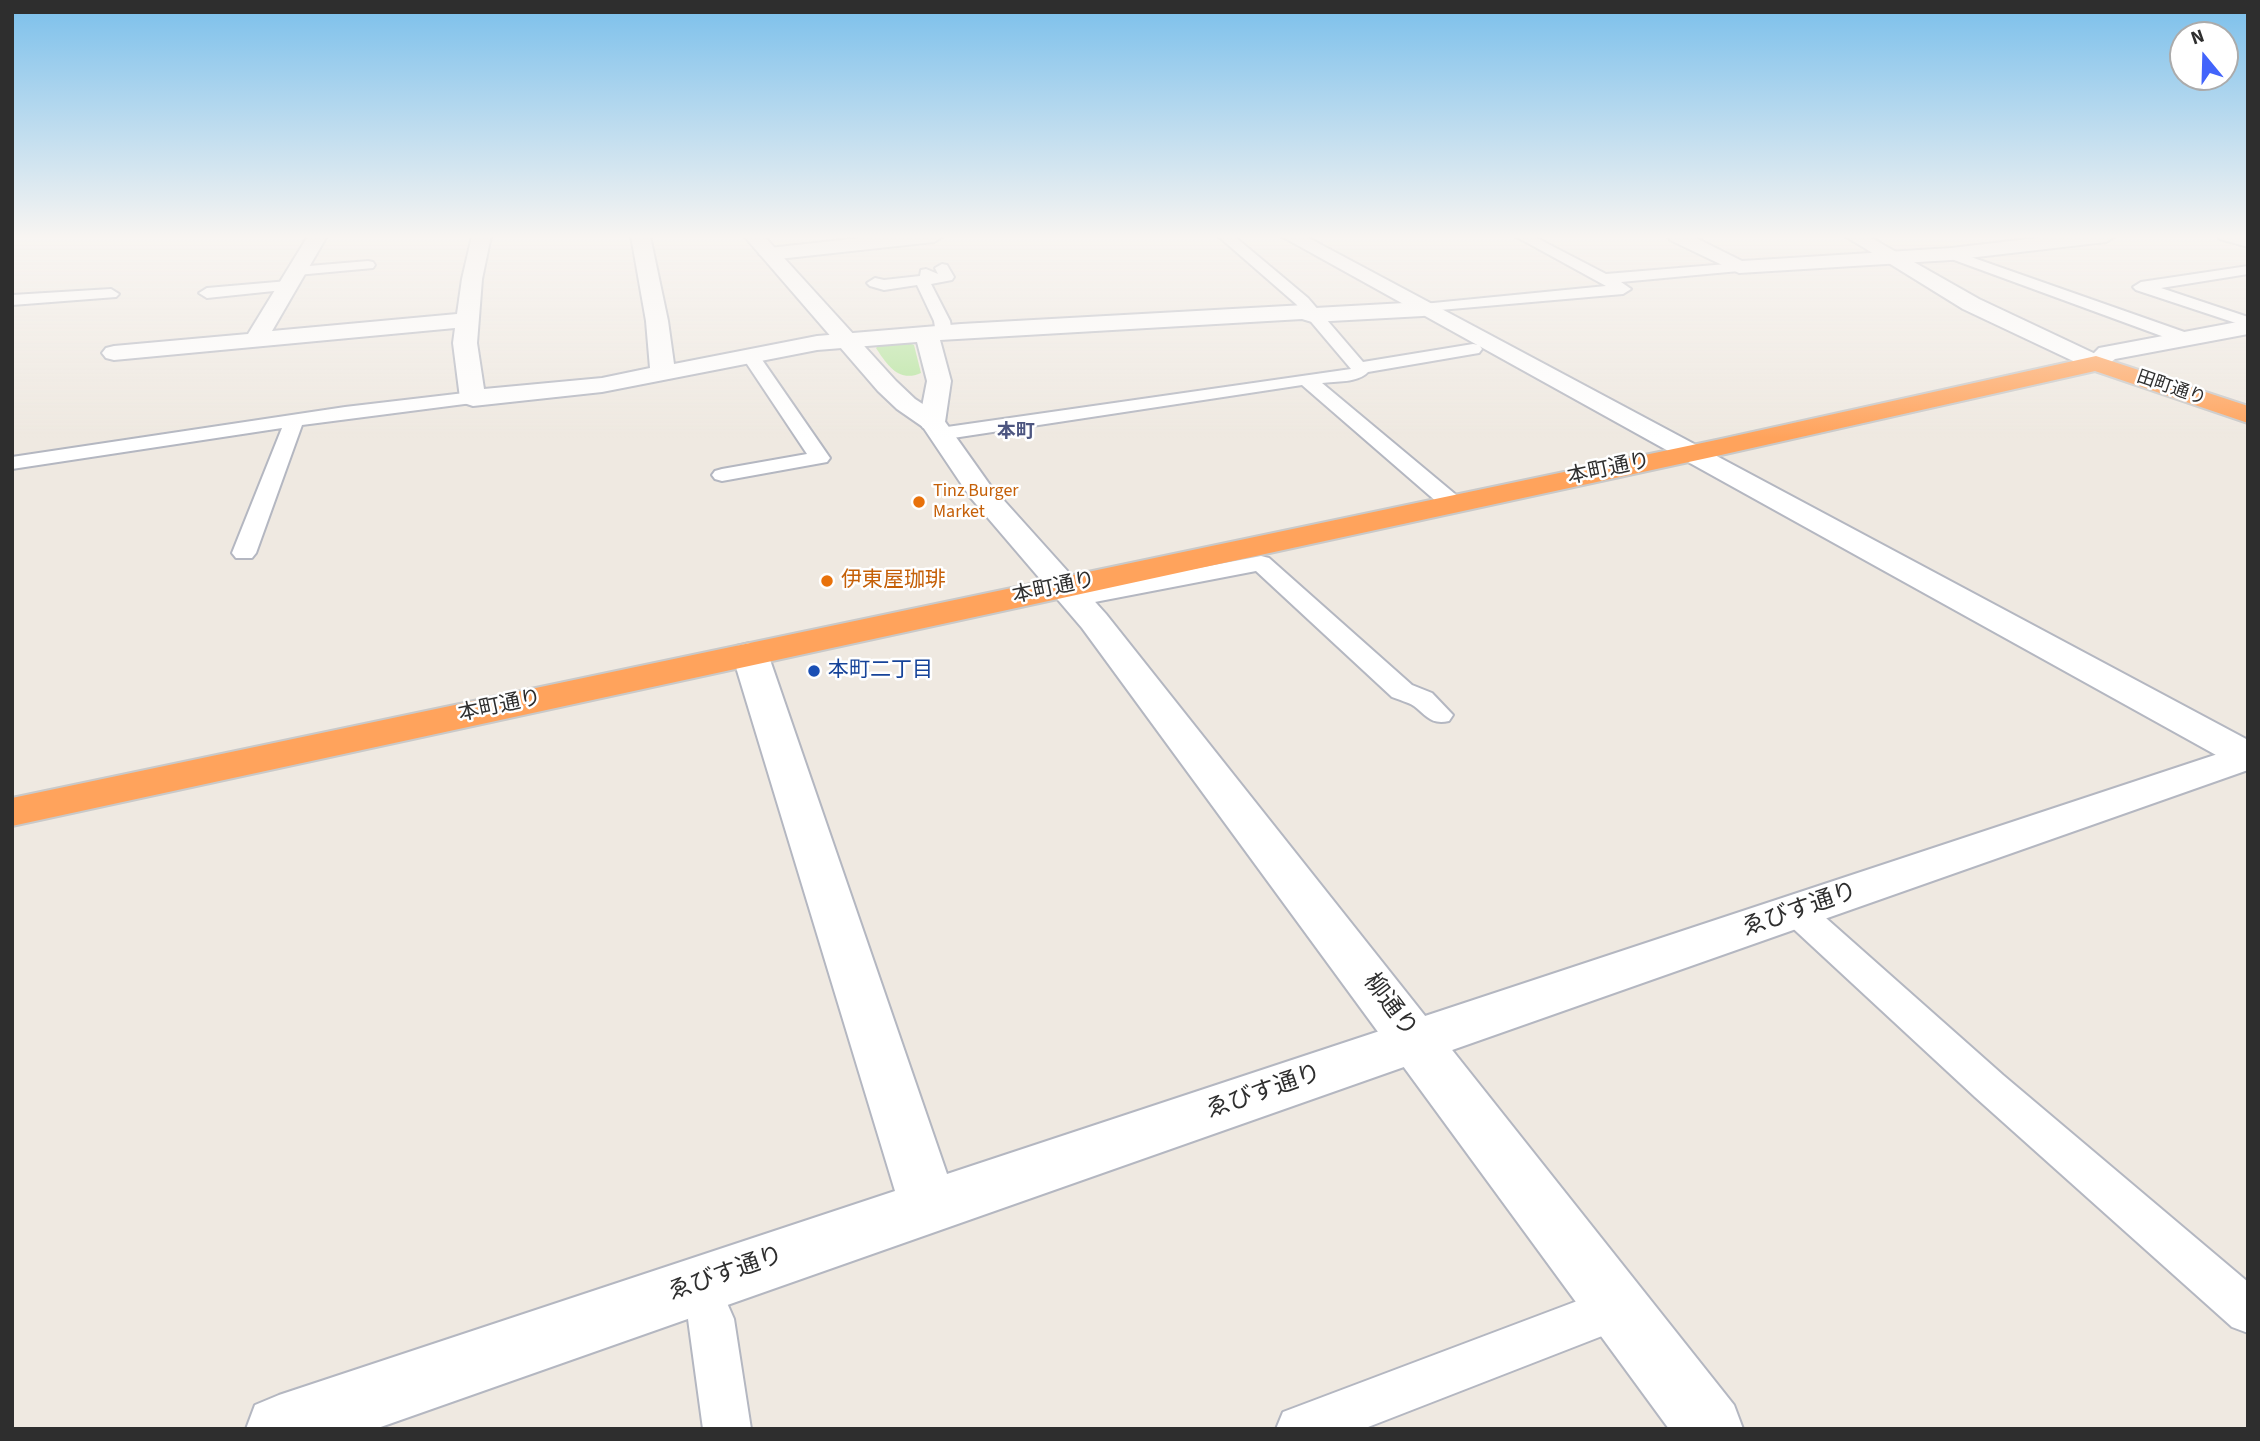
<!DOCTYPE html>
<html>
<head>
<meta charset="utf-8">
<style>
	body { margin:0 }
	#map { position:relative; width:2260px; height:1441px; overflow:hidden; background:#efe9e1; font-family:"Source Sans 3",sans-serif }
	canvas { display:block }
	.frame { position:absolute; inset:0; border:14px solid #2e2e2e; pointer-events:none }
	.north { position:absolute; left:2169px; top:21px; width:70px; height:70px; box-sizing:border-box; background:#fff; border:2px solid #ababab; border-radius:50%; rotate:341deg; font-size:19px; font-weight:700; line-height:28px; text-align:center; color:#2e2e2e }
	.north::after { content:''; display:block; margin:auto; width:24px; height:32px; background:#4264fb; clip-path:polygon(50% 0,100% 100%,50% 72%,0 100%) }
</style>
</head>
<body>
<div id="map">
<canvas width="2260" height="1441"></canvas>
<div class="frame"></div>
<div class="north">N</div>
</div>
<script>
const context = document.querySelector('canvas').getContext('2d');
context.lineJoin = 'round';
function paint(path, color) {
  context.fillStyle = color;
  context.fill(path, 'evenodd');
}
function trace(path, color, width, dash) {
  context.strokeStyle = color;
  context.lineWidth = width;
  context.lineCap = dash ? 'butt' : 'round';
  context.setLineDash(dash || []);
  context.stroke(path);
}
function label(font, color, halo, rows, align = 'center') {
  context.font = font + ' "Source Sans 3","Noto Sans JP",sans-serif';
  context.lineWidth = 5;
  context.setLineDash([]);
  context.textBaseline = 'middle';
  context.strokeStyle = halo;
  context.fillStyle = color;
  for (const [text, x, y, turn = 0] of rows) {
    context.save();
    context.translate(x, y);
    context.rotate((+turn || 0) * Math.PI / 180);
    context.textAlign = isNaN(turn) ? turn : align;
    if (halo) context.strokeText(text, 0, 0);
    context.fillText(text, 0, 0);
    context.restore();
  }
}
paint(new Path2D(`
	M 907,342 L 914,345 L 921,373 C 899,383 887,365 876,348 L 880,344 Z`), '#b6e59e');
const lane = new Path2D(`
	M 1218,236 L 1234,236 L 1308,298 L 1363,362 L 1473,344 L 1479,345 L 1482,349 L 1479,353 L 1473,354 L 1368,372 C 1358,383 1336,381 1322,383 L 1461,499 L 1464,504 L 1461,509 L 1445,509 L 1302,385 L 940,440 L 933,438 L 930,434 L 940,428 L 1351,369 L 1296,304 Z
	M 1515,236 L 1533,236 L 1606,274 L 1739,263 L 1746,267 L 1739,271 L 1621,282 L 1631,289 L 1623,294 L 1417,312 L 1415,309 L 1423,304 L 1606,286 Z
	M 2218,236 L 2248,238 L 2248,247 L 2220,239 Z
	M 1951,250 L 2190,334 L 2192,338 L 2190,342 L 2178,342 L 1946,257 L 1944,254 Z
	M 368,261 L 373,262 L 375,265 L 373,268 L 297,275 L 290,271 L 297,267 Z
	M 942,264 L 947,265 L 954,277 L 952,280 L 931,284 L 950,321 L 952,333 L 950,337 L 944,338 L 936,333 L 934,321 L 917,285 L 884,290 L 870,286 L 867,283 L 875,278 L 884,280 L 920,276 L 921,270 L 926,269 L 938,274 L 935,268 Z
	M 2248,266 L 2248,274 L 2161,288 L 2248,317 L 2248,327 L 2136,290 L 2133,287 L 2141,282 Z
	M 288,281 L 296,286 L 293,289 L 207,298 L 199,293 L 207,288 Z
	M 111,289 L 119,294 L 116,297 L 12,305 L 12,295 Z
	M 750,350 L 756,351 L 830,458 L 827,462 L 722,481 L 715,479 L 712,475 L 715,471 L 722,469 L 807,454 L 741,355 Z
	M 473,392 L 482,398 L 480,402 L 302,425 L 256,553 L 252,558 L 236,558 L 232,553 L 282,428 L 12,469 L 12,457 L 345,407 Z
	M 1261,556 L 1269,558 L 1412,685 L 1432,693 L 1453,715 L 1449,721 C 1431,725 1427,716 1414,706 C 1408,702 1399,700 1392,697 L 1256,571 L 1074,606 L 1065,604 L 1062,599 L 1065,594 L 1074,592 Z
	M 1797,900 L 1809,903 L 2003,1075 L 2248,1282 L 2248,1333 L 2232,1327 L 1975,1097 L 1785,921 L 1780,912 L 1785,903 Z
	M 1617,1286 L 1633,1292 L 1640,1308 L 1633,1324 L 1363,1429 L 1276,1429 L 1283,1412 Z
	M 711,1297 L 727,1303 L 734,1319 L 751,1429 L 703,1429 L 688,1319 L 695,1303 Z`);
const street = new Path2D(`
	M 308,236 L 327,236 L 272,331 L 457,314 L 462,279 L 472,236 L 491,236 L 482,279 L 477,343 L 484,389 L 602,378 L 650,368 L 646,321 L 631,236 L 650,236 L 668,321 L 674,364 L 817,336 L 961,324 L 1305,305 L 1315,308 L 1423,302 L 1431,304 L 1434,309 L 1431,314 L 1423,316 L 1312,322 L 1302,319 L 940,340 L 951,381 L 945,422 L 941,428 L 932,430 L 923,428 L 919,422 L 927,381 L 917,342 L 817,350 L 602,392 L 473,406 L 464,403 L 460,398 L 453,343 L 455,328 L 114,360 L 106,358 L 102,353 L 106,348 L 114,346 L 248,334 Z
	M 878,236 L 943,236 L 934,242 L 769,260 L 759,254 L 769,248 Z
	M 1668,236 L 1692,236 L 1742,261 L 1951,248 L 2054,236 L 2115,236 L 2106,242 L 1951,260 L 1739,273 L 1670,240 Z
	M 2248,320 L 2248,334 L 2115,359 C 2105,367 2100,371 2088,368 L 2084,363 L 2099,348 Z
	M 750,643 L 763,646 L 768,654 L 947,1174 L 2248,744 L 2248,770 L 375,1429 L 246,1429 L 255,1405 L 279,1395 L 895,1191 L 732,654 L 737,646 Z`);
const secondary = new Path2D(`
	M 744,236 L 764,236 L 896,381 L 915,399 L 941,416 L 990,485 L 1106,614 L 1734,1405 L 1743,1429 L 1669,1429 L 1082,628 L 970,497 L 923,427 L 897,409 L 878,391 Z
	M 1281,236 L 1305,236 L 2248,740 L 2248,768 L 2234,765 Z
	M 1845,236 L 1868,236 L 1979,299 L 2104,358 L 2108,363 L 2104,368 L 2096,370 L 2088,368 L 1963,309 Z`);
const highway = new Path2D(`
	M 2096,356 L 2248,406 L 2248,423 L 2095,371 L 1721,455 L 12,826 L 12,798 L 1721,439 Z`);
trace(lane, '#b4b7c1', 4);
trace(street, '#b4b7c1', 4);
trace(secondary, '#b4b7c1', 4);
trace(highway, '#c9c9c9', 4);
paint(lane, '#fff');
paint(street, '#fff');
paint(secondary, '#fff');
paint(highway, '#ffa35c');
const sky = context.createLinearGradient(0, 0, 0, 438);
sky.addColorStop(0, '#7abfeb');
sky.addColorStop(0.54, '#f8f5f2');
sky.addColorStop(1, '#f8f5f200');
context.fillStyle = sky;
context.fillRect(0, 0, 2260, 438);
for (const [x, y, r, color] of [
	[919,502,7,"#e8710a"],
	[827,581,7,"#e8710a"],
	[814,671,7,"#1a4fb4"]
]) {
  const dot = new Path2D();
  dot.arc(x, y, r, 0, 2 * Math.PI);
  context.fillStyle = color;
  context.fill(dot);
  trace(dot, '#fff', 2.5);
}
label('18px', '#2e2e2e', '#fff', [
	["田町通り",2171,389,19]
]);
label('18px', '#c56008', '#fff', [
	["Tinz Burger",933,492],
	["Market",933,513]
], 'left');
label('bold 19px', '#4d5680', '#fff', [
	["本町",1016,433]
]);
label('21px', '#2e2e2e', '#fff', [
	["本町通り",1609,470,-12],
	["本町通り",1054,589,-12],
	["本町通り",500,707,-12]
]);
label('21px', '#c56008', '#fff', [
	["伊東屋珈琲",841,581]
], 'left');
label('21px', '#164399', '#fff', [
	["本町二丁目",828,671]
], 'left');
label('24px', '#2e2e2e', '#fff', [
	["ゑびす通り",1800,911,-19],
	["柳通り",1389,1006,53],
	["ゑびす通り",1264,1093,-19],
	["ゑびす通り",726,1275,-19]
]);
</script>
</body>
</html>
